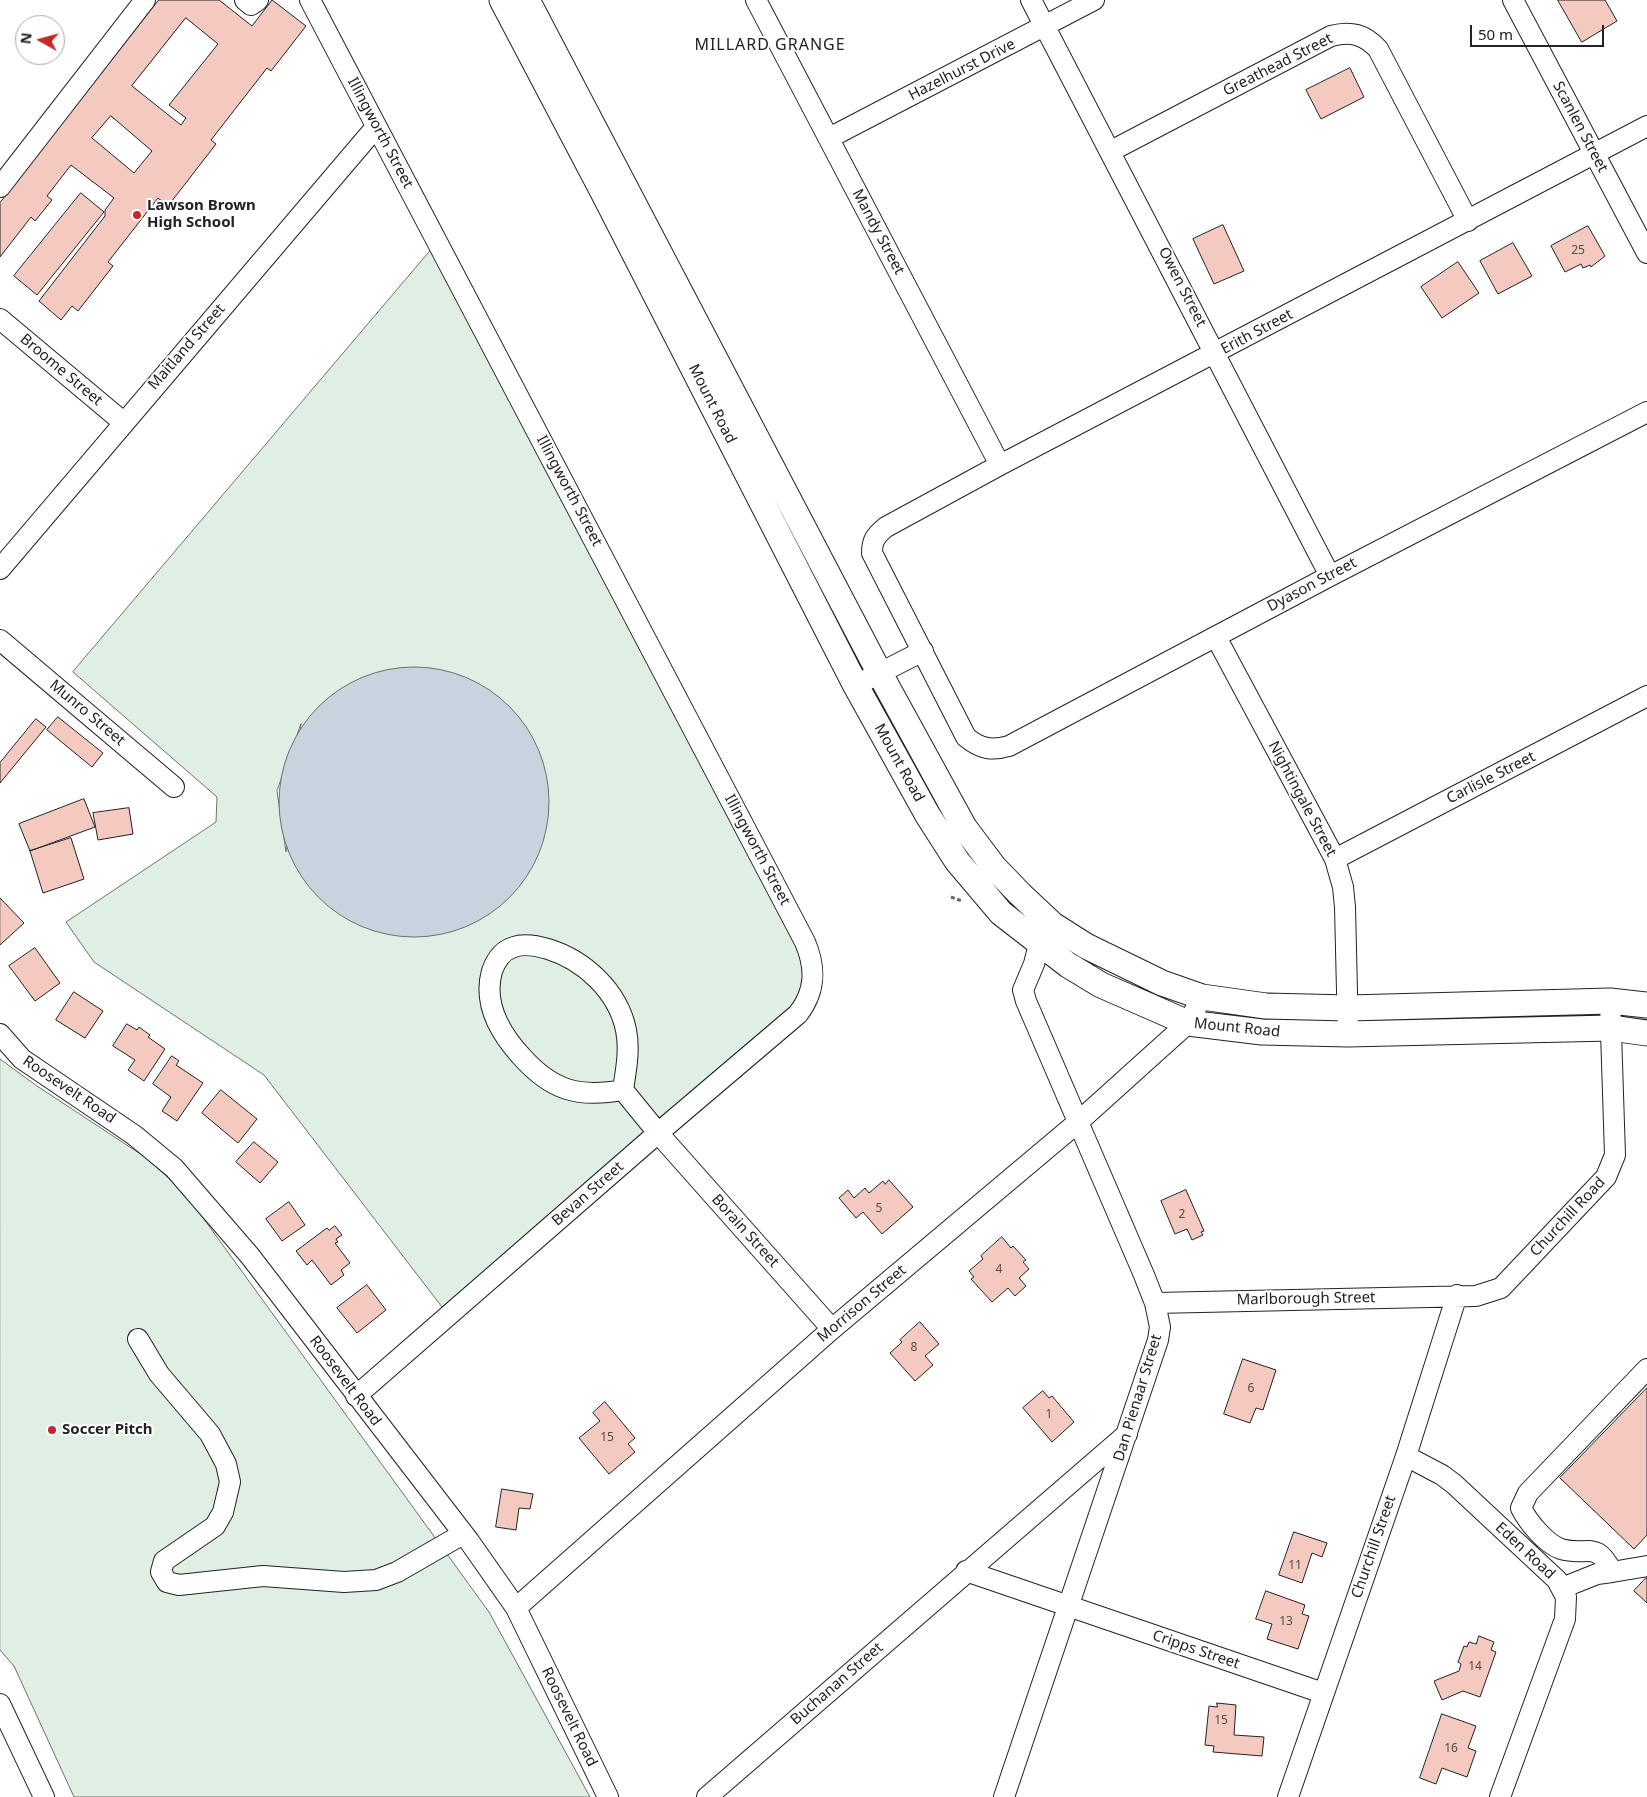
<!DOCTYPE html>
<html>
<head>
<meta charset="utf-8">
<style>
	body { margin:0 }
	#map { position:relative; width:1647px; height:1797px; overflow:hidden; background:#fff; font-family:"Noto Sans",sans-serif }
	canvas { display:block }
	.north { position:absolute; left:15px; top:15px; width:50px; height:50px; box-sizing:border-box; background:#fff; border:1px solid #a7a7a7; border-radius:50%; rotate:277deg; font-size:14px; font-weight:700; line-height:20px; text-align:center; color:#222 }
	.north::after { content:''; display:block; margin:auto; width:18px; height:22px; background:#c62828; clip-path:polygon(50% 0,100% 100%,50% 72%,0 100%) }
	.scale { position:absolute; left:1470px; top:25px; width:134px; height:22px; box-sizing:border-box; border:2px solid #222; border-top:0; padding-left:6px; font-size:15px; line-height:18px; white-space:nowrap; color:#222; -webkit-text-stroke:4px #fff; paint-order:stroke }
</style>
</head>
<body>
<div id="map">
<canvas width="1647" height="1797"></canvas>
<div class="north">N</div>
<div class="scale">50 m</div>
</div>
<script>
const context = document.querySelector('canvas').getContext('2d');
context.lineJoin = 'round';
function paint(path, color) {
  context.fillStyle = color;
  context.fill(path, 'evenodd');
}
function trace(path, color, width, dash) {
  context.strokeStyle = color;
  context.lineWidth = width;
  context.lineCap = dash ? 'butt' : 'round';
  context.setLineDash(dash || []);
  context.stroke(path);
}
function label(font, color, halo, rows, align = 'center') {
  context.font = font + ' "Noto Sans",sans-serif';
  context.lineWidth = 4;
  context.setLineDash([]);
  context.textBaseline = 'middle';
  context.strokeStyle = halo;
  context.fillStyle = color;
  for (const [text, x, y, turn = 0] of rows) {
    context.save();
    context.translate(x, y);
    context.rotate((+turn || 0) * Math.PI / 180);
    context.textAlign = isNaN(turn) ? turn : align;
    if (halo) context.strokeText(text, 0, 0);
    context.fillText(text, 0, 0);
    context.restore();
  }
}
const green = new Path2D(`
	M 431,250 L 801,954 C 808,981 803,990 788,1011 L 442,1307 L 264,1075 L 94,962 L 66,922 L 216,822 L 217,797 L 73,672 ZM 301,724 L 286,852 L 277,791 Z
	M 0,1059 L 37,1086 L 145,1157 L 185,1193 L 489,1612 L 590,1797 L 74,1797 L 14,1666 L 0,1650 Z`);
paint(green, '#e0efe3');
trace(green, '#6f6f6f', 1);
const water = new Path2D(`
	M279 802a135 135 0 1 1 270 0a135 135 0 1 1-270 0Z`);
paint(water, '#c7d3dd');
trace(water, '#6f6f6f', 1);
const building = new Path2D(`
	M 159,0 L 219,0 L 252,26 L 272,0 L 306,26 L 271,71 L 267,68 L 211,140 L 216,144 L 168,206 L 158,198 L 108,262 L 113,266 L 78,311 L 72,306 L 61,320 L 39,301 L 105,216 L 105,210 L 114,198 L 71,165 L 47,196 L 52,200 L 35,221 L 31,217 L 0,257 L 0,203 ZM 186,18 L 218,44 L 169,105 L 186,118 L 181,125 L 132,86 ZM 111,116 L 152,151 L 134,173 L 92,138 Z
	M 1558,0 L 1605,0 L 1617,21 L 1582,42 Z
	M 1350,68 L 1364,97 L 1321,119 L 1306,90 Z
	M 81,193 L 104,212 L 37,295 L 14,276 Z
	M 1223,225 L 1244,271 L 1214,284 L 1193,239 Z
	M 1588,226 L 1605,256 L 1591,267 L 1590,265 L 1583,268 L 1581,264 L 1565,272 L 1551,246 Z
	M 1513,243 L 1532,276 L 1498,294 L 1480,261 Z
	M 1458,262 L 1479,293 L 1442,318 L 1421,287 Z
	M 58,717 L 103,753 L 92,767 L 47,730 Z
	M 36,719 L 46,727 L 0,783 L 0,763 Z
	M 84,799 L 95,827 L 30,851 L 19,824 Z
	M 129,808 L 133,834 L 98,840 L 93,813 Z
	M 71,838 L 84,879 L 43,893 L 30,851 Z
	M 0,898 L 24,923 L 0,945 Z
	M 35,948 L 60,983 L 35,1001 L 9,966 Z
	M 74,992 L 103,1011 L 85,1038 L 56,1020 Z
	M 127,1024 L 137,1030 L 139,1027 L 150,1035 L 148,1037 L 165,1049 L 144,1081 L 128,1070 L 135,1060 L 113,1046 Z
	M 172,1056 L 179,1061 L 176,1065 L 203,1083 L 177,1121 L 162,1111 L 171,1097 L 153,1084 Z
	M 221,1090 L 257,1119 L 238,1143 L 202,1113 Z
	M 254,1142 L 278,1162 L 260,1183 L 236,1162 Z
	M 889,1180 L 913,1207 L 882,1234 L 863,1212 L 856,1218 L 839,1198 L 848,1190 L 854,1198 L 865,1188 L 869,1193 L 883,1181 L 885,1184 Z
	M 1186,1190 L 1204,1231 L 1201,1232 L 1203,1235 L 1192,1240 L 1187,1229 L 1175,1234 L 1161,1201 Z
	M 289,1202 L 305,1225 L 282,1241 L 266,1219 Z
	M 335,1226 L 342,1235 L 336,1239 L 338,1242 L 335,1243 L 350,1263 L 341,1270 L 344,1275 L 331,1285 L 312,1260 L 307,1265 L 296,1251 L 327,1228 L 329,1230 Z
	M 1002,1237 L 1011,1248 L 1013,1246 L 1026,1260 L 1023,1262 L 1029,1269 L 1019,1278 L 1026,1286 L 1015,1296 L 1008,1288 L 992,1302 L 971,1279 L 974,1277 L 969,1271 L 983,1259 L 981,1256 Z
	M 367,1285 L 386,1310 L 357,1333 L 337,1308 Z
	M 920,1322 L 939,1344 L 925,1356 L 933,1365 L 915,1381 L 890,1353 L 902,1342 L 900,1340 Z
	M 1243,1359 L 1276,1370 L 1263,1410 L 1256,1408 L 1250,1423 L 1224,1414 Z
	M 1647,1388 L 1647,1535 L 1634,1549 L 1560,1478 Z
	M 1043,1391 L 1049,1398 L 1052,1396 L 1074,1422 L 1052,1442 L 1023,1408 Z
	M 605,1402 L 635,1438 L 628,1444 L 635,1452 L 609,1474 L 579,1438 L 600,1421 L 593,1413 Z
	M 502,1489 L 533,1494 L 530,1509 L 519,1508 L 516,1530 L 496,1527 Z
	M 1294,1532 L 1327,1543 L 1322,1557 L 1312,1553 L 1302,1583 L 1279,1575 Z
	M 1647,1577 L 1647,1603 L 1634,1591 Z
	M 1266,1591 L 1305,1605 L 1302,1614 L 1309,1616 L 1298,1649 L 1267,1639 L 1272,1624 L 1256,1619 Z
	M 1479,1636 L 1494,1642 L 1491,1650 L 1496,1652 L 1480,1697 L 1463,1691 L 1442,1700 L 1434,1681 L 1459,1671 L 1461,1664 L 1458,1662 L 1464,1646 L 1467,1647 L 1469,1642 L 1476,1644 Z
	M 1217,1703 L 1236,1705 L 1234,1735 L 1264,1737 L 1262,1756 L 1213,1752 L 1214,1746 L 1205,1745 L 1209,1706 L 1217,1707 Z
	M 1442,1714 L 1476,1726 L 1468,1748 L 1476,1751 L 1467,1777 L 1442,1768 L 1436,1784 L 1420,1778 Z`);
paint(building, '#f3c9c0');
trace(building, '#222', 1);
const minor = new Path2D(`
	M 245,0 L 251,5 L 258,0
	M 310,0 L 805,942 C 816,968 816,991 798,1014 L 658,1133 L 356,1396
	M 756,0 L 1000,465
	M 1031,0 L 1330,576
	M 1513,0 L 1647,253
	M 1647,126 L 1000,465 L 886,527 C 876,535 872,540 872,553 L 966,737 C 980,749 992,751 1009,746 L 1330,576 L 1647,412
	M 829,138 L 1094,0
	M 1111,151 L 1331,36 C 1351,31 1364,34 1378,49 L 1468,221
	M 0,187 L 145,0
	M 0,319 L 123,422
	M 0,569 L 376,127
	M 1216,637 L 1335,859 L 1343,887 L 1345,907 L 1348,1034
	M 0,640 L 174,787
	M 866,680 L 923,651
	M 1335,859 L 1647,696
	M 0,1034 L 22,1059 L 134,1135 L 174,1168 L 250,1256 L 469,1541 L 516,1608 L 608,1797
	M 623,1090 C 579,1098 552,1091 521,1056 C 500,1033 483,1003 492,971 C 496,960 503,950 514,947 C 525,943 538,946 548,949 C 584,960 618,991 626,1030 C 630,1050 626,1070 623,1090 L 658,1133 L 832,1329
	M 1155,1303 L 1476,1296 L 1501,1288 L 1606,1177 L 1615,1155 L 1610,1001
	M 138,1339 L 159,1374 L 210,1434 L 226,1464 L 230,1482 L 223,1512 L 215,1526 L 164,1561 L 161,1572 L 167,1582 L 179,1585 L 263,1576 L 344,1582 L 376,1580 L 397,1572 L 463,1534
	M 1647,1369 L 1528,1493 L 1521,1508 C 1528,1522 1546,1544 1561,1549 C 1588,1557 1596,1539 1612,1572 L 1647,1566
	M 1406,1456 L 1442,1475 L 1454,1484 L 1557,1580 L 1566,1597 L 1565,1619 L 1500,1797
	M 966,1571 L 1323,1693
	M 1562,1588 L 1597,1574 L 1612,1572
	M 516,1608 L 832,1329 L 1077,1123 L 1188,1023 L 1202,997
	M 0,1704 L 44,1797
	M 707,1797 L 1127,1434
	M 1004,1797 L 1158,1340 L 1160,1327 L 1155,1303 L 1144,1275 L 1026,1001 L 1023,990 L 1034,964 L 1039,944 L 1048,932
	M 1288,1797 L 1406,1456 L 1457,1295`);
const major = new Path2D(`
	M 502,0 L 604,194 L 856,686 L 927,814 L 957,861 L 1001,913 L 1068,965 L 1101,985 L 1188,1023 L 1262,1032 L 1348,1034 L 1611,1028 L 1647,1033
	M 527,0 L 879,672 L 964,827 L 994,867 L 1020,894 L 1053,925 L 1086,946 L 1162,983 L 1202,997 L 1266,1006 L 1349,1008 L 1610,1001 L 1647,1005`);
trace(minor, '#222', 22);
trace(major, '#222', 27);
trace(new Path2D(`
	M 951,897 L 962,901`), '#646464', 3, [4, 2.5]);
trace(minor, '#fff', 20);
trace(major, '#fff', 25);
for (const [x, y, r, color] of [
	[137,215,5,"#c62828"],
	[52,1430,5,"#c62828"]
]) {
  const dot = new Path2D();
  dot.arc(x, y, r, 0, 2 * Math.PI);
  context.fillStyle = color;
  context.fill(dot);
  trace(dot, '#fff', 2);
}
label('12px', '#564c4a', null, [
	["25",1578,251],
	["5",879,1209],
	["2",1182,1215],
	["4",999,1270],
	["8",914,1348],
	["6",1251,1389],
	["1",1049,1415],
	["15",607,1438],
	["11",1295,1566],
	["13",1286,1622],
	["14",1475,1667],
	["15",1221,1721],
	["16",1451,1749]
]);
label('15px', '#222', '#fff', [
	["Greathead Street",1278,65,-27],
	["Hazelhurst Drive",962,70,-27],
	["Scanlen Street",1580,127,62],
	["Illingworth Street",380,133,62],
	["Mandy Street",878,232,62],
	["Owen Street",1182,287,63],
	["Erith Street",1257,332,-28],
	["Maitland Street",187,347,-49],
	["Broome Street",61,370,40],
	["Mount Road",712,404,63],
	["Illingworth Street",569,491,62],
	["Dyason Street",1312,585,-28],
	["Munro Street",87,713,40],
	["Mount Road",899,763,61],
	["Carlisle Street",1491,778,-27],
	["Nightingale Street",1302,799,62],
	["Illingworth Street",757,850,62],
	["Mount Road",1237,1028,6],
	["Roosevelt Road",69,1090,34],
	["Bevan Street",588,1194,-41],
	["Churchill Road",1568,1217,-47],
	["Borain Street",745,1231,48],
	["Marlborough Street",1306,1299,-1],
	["Morrison Street",862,1304,-40],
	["Roosevelt Road",345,1381,53],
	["Dan Pienaar Street",1138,1398,-73],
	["Churchill Street",1374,1547,-71],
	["Eden Road",1525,1551,43],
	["Cripps Street",1196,1650,19],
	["Buchanan Street",837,1684,-41],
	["Roosevelt Road",569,1717,64]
]);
label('bold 15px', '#222', '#fff', [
	["Lawson Brown",147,206],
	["High School",147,223],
	["Soccer Pitch",62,1430]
], 'left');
context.letterSpacing = '1px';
label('16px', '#222', '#fff', [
	["MILLARD GRANGE",770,45]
]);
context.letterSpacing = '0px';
</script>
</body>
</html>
